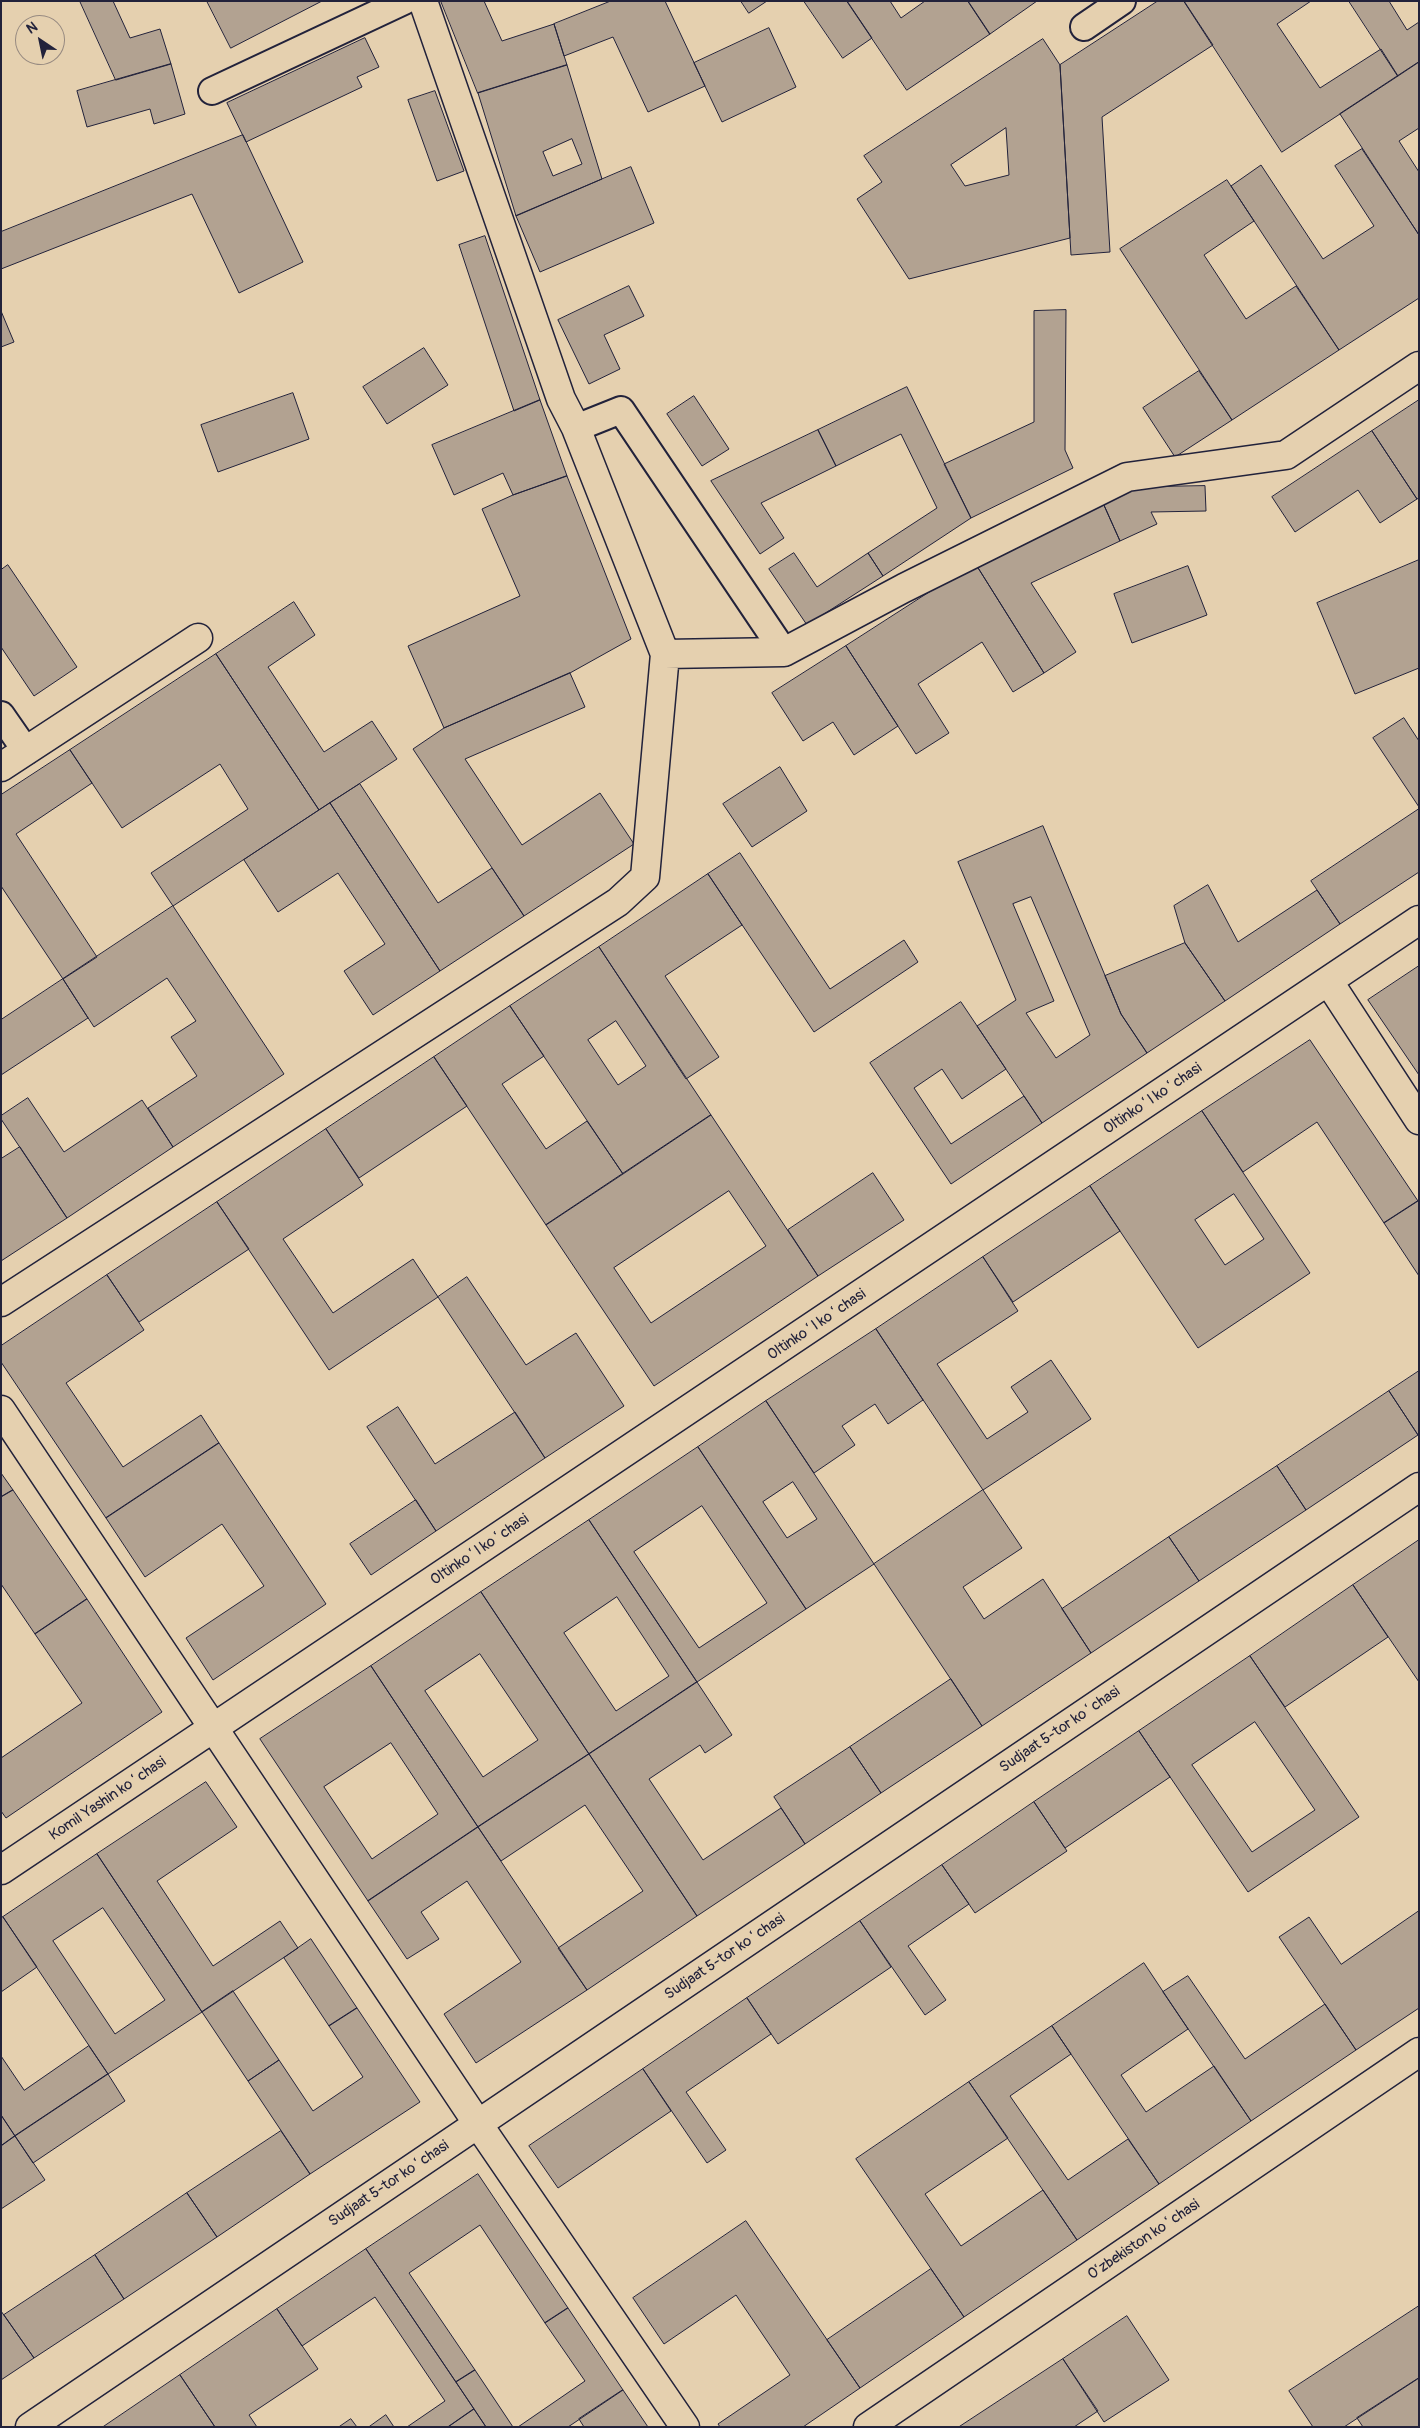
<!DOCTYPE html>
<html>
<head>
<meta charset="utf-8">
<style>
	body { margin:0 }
	#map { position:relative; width:1420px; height:2428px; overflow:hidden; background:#e5d0af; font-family:Pangolin,sans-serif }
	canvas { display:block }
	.frame { position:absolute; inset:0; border:2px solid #22223b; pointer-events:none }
	.north { position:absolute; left:15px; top:15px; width:50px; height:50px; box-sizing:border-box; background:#e5d0af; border:1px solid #978a81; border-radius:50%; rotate:326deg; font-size:14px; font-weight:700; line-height:20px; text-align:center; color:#22223b }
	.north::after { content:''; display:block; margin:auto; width:18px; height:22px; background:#22223b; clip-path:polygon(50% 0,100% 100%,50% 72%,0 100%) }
</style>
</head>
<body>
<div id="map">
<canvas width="1420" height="2428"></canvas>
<div class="frame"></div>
<div class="north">N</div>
</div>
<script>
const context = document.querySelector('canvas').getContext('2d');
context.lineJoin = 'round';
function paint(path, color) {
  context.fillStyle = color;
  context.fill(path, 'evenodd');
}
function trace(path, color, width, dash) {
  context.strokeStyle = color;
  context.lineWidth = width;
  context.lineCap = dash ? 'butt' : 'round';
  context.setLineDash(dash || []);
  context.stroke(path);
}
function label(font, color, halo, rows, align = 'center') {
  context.font = font + ' Pangolin,sans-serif';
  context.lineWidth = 4.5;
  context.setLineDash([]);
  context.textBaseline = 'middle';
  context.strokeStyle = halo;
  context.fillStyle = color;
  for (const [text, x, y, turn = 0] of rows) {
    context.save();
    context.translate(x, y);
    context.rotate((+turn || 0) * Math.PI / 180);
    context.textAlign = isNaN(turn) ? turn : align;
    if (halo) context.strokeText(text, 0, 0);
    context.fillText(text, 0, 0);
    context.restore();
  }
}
const building = new Path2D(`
	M 80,1 L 113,1 L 130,38 L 160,29 L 171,64 L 116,80 Z
	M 207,1 L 322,1 L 231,48 Z
	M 441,1 L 484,1 L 502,41 L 554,24 L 567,65 L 478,93 Z
	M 611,1 L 665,1 L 705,86 L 648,112 L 613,37 L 564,56 L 554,24 Z
	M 741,1 L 767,1 L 749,13 Z
	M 804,1 L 847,1 L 872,38 L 843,58 Z
	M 847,1 L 890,1 L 901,18 L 925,1 L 968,1 L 990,34 L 907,90 Z
	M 968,1 L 1037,1 L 990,34 Z
	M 1158,1 L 1184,1 L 1213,45 L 1102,117 L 1110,252 L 1071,255 L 1060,65 Z
	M 1184,1 L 1311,1 L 1277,24 L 1320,88 L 1381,49 L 1398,76 L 1282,152 Z
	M 1349,1 L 1389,1 L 1407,30 L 1419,22 L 1419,62 L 1398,76 Z
	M 769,28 L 796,87 L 722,122 L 694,63 Z
	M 365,38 L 379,67 L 357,77 L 362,87 L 246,142 L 227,103 Z
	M 1043,39 L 1060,65 L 1070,238 L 909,279 L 857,199 L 882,182 L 864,156 ZM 1006,128 L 1009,175 L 965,186 L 951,165 Z
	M 1419,62 L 1419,128 L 1399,141 L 1419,172 L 1419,235 L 1340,114 Z
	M 171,64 L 185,114 L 154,124 L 150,109 L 87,127 L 77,91 Z
	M 567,65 L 602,179 L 516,216 L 478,93 ZM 572,139 L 582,164 L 553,176 L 543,152 Z
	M 435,91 L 464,171 L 437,181 L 408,100 Z
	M 243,135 L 303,262 L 239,293 L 192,194 L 1,269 L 1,232 Z
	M 1362,149 L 1419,235 L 1419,298 L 1339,350 L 1231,186 L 1261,165 L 1323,259 L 1374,226 L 1335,166 Z
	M 631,167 L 654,223 L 540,272 L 516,216 Z
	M 1227,180 L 1254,221 L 1204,255 L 1246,319 L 1296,286 L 1339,350 L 1232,420 L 1120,249 Z
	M 485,236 L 540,400 L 514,411 L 459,245 Z
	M 629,286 L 644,316 L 604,335 L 620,369 L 589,384 L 558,320 Z
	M 1066,310 L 1065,450 L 1073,468 L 971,518 L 944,464 L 1034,422 L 1034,311 Z
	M 1,311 L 14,342 L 1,347 Z
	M 424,348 L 448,385 L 387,424 L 363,387 Z
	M 1199,371 L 1232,420 L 1175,457 L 1143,408 Z
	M 907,387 L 971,518 L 883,576 L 868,553 L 937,508 L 901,434 L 836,466 L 818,430 Z
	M 293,393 L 309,439 L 218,472 L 201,425 Z
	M 694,396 L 729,449 L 702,466 L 667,414 Z
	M 540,400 L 567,476 L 513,495 L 503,473 L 454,495 L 432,445 Z
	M 1419,400 L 1419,498 L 1417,499 L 1372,431 Z
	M 818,430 L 836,466 L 761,503 L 784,538 L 760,554 L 711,481 Z
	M 1372,431 L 1417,499 L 1380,523 L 1358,490 L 1295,532 L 1272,497 Z
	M 567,476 L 631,639 L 570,673 L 444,728 L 408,646 L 520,596 L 482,509 L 513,495 Z
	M 1205,486 L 1206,511 L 1151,512 L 1157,524 L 1120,541 L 1103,503 L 1139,487 Z
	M 1103,503 L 1120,541 L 1031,583 L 1076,652 L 1044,673 L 975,563 Z
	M 794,553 L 817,587 L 868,553 L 883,576 L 807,625 L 769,569 Z
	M 1419,560 L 1419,668 L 1355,694 L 1317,603 Z
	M 975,563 L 1044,673 L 1013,692 L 982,642 L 918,684 L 949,733 L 916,754 L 846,646 Z
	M 8,565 L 77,667 L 34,696 L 1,647 L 1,570 Z
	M 1188,566 L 1207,615 L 1132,643 L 1114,594 Z
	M 294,602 L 315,635 L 268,667 L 324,752 L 372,721 L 397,759 L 319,810 L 216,654 Z
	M 846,646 L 898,726 L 854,755 L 833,722 L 803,741 L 772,693 Z
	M 216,654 L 319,810 L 173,906 L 151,873 L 248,809 L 220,764 L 122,828 L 70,750 Z
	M 570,673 L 585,707 L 465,759 L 522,845 L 600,793 L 634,844 L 524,916 L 413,749 L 444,728 Z
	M 1404,718 L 1419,741 L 1419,807 L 1373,738 Z
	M 70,750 L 92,783 L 16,834 L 97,957 L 63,979 L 1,886 L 1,795 Z
	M 780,767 L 807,811 L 752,847 L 723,804 Z
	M 360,784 L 438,903 L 492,868 L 524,916 L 440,971 L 330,803 Z
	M 330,803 L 440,971 L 373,1015 L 344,971 L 385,944 L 338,873 L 278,912 L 244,860 Z
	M 1419,809 L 1419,872 L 1340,924 L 1311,881 Z
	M 1043,826 L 1121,1014 L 1147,1053 L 1042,1123 L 977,1026 L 1016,1000 L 958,862 ZM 1031,897 L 1090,1035 L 1056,1058 L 1026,1013 L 1054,1001 L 1013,904 Z
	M 740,853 L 830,989 L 904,940 L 918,962 L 814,1032 L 708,874 Z
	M 708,874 L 742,925 L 665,976 L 719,1057 L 686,1079 L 599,947 Z
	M 1208,885 L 1238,942 L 1317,890 L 1340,924 L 1225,1001 L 1185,943 L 1174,906 Z
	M 173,906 L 284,1074 L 173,1147 L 148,1108 L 197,1076 L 171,1037 L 196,1021 L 167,978 L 94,1027 L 63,979 Z
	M 1185,943 L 1225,1001 L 1147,1053 L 1121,1014 L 1105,976 Z
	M 599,947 L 711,1115 L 623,1174 L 510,1006 ZM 616,1021 L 646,1066 L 618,1085 L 588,1040 Z
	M 1419,966 L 1419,1075 L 1368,1000 Z
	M 63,979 L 88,1018 L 1,1075 L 1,1020 Z
	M 961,1002 L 1006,1069 L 962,1099 L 942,1069 L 914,1088 L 951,1144 L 1024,1096 L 1042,1123 L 951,1184 L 870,1063 Z
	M 510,1006 L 544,1056 L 502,1084 L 546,1149 L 587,1121 L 623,1174 L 546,1225 L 434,1057 Z
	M 1310,1040 L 1418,1201 L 1384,1223 L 1317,1122 L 1243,1172 L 1202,1111 Z
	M 434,1057 L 467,1106 L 359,1178 L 326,1129 Z
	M 28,1098 L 64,1152 L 142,1100 L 173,1147 L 67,1218 L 1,1119 L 1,1116 Z
	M 1202,1111 L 1310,1273 L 1198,1348 L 1090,1186 ZM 1234,1194 L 1264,1239 L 1225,1265 L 1195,1220 Z
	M 711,1115 L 818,1276 L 654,1386 L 546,1225 ZM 729,1191 L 766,1246 L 651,1323 L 614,1268 Z
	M 326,1129 L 363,1185 L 283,1239 L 333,1313 L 413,1259 L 438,1297 L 329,1370 L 217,1202 Z
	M 20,1147 L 67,1218 L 1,1261 L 1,1159 Z
	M 873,1173 L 904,1220 L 818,1276 L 788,1230 Z
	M 1090,1186 L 1120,1231 L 1013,1302 L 983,1257 Z
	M 1418,1201 L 1419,1202 L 1419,1276 L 1384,1223 Z
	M 217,1202 L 249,1249 L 139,1322 L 107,1275 Z
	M 983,1257 L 1018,1311 L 937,1364 L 987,1439 L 1028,1412 L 1011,1387 L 1051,1360 L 1091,1419 L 983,1490 L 876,1329 Z
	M 107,1275 L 144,1330 L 66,1383 L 123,1467 L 201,1415 L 219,1443 L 106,1518 L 1,1362 L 1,1346 Z
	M 467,1277 L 526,1365 L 576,1333 L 624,1406 L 545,1458 L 438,1297 Z
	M 876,1329 L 923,1400 L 888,1424 L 875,1404 L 842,1426 L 855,1445 L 814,1473 L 766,1401 Z
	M 1419,1371 L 1419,1435 L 1418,1435 L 1389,1391 Z
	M 1389,1391 L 1418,1435 L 1306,1510 L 1277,1466 Z
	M 766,1401 L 874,1564 L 806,1609 L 698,1447 ZM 793,1482 L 817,1519 L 787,1538 L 763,1502 Z
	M 398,1407 L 435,1464 L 515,1412 L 545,1458 L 436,1531 L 367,1427 Z
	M 219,1443 L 326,1604 L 213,1680 L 186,1638 L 264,1586 L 222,1524 L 145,1577 L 106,1518 Z
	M 698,1447 L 806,1609 L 697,1682 L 589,1520 ZM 702,1506 L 767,1603 L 699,1648 L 634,1552 Z
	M 1277,1466 L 1306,1510 L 1199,1581 L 1169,1537 Z
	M 1,1473 L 13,1490 L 1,1497 Z
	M 13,1490 L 87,1599 L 35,1634 L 1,1584 L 1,1497 Z
	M 983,1490 L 1022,1548 L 963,1587 L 984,1619 L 1043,1579 L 1091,1653 L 982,1726 L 874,1564 Z
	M 416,1500 L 436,1531 L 371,1575 L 350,1544 Z
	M 589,1520 L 697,1682 L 589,1754 L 481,1592 ZM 617,1597 L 669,1676 L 616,1711 L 564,1633 Z
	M 1169,1537 L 1199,1581 L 1091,1653 L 1062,1609 Z
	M 1419,1540 L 1419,1682 L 1353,1585 Z
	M 1353,1585 L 1388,1637 L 1285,1707 L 1250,1656 Z
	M 481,1592 L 589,1754 L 478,1827 L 371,1666 ZM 480,1654 L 538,1740 L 483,1777 L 425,1691 Z
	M 87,1599 L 162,1712 L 6,1818 L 1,1811 L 1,1758 L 82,1703 L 35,1634 Z
	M 1250,1656 L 1359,1817 L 1248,1892 L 1139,1731 ZM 1255,1722 L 1315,1810 L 1252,1852 L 1192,1765 Z
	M 371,1666 L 478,1827 L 368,1901 L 260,1739 ZM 391,1743 L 438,1814 L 372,1859 L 324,1787 Z
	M 951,1679 L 982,1726 L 881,1793 L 850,1747 Z
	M 697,1682 L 732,1735 L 705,1753 L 700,1745 L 649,1779 L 703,1860 L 781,1808 L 805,1844 L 697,1916 L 589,1754 Z
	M 1139,1731 L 1170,1777 L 1065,1848 L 1034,1802 Z
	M 850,1747 L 881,1793 L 805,1844 L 774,1797 Z
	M 589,1754 L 697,1916 L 587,1990 L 558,1948 L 643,1891 L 585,1805 L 501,1861 L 478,1827 Z
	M 206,1782 L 237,1827 L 157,1881 L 213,1966 L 280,1921 L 298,1948 L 202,2012 L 97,1854 Z
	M 1034,1802 L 1067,1851 L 975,1913 L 942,1865 Z
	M 478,1827 L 587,1990 L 476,2063 L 444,2014 L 521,1962 L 467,1881 L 421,1912 L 439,1939 L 407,1959 L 368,1901 Z
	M 97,1854 L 202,2012 L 108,2074 L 3,1917 ZM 103,1908 L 165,2000 L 115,2034 L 53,1941 Z
	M 942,1865 L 969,1904 L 908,1946 L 946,2000 L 925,2015 L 860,1921 Z
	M 1419,1911 L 1419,2008 L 1356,2050 L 1279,1937 L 1309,1917 L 1341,1964 Z
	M 3,1917 L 37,1967 L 1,1992 L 1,1918 Z
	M 860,1921 L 891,1967 L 778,2044 L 747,1998 Z
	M 311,1939 L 357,2008 L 329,2026 L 284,1958 Z
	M 1144,1963 L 1188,2029 L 1121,2075 L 1146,2112 L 1214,2066 L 1251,2121 L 1159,2184 L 1052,2026 Z
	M 1188,1976 L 1245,2059 L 1325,2004 L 1356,2050 L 1251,2121 L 1163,1992 Z
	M 233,1991 L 279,2060 L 248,2081 L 202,2012 Z
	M 747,1998 L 771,2034 L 686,2092 L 726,2150 L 707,2163 L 643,2069 Z
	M 357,2008 L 420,2102 L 310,2174 L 248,2081 L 279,2060 L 313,2111 L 363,2077 L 329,2026 Z
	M 1052,2026 L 1071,2054 L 1010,2096 L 1068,2180 L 1128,2139 L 1159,2184 L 1077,2240 L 969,2082 Z
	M 89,2046 L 108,2074 L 15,2136 L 1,2115 L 1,2056 L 24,2090 Z
	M 643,2069 L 671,2111 L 558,2188 L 529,2146 Z
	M 108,2074 L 125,2101 L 33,2163 L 15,2136 Z
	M 969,2082 L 1008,2138 L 925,2194 L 961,2246 L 1043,2190 L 1077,2240 L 964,2317 L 856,2159 Z
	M 1,2115 L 15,2136 L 1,2146 Z
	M 281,2131 L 310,2174 L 217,2237 L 187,2193 Z
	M 15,2136 L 45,2180 L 1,2209 L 1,2146 Z
	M 478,2174 L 568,2308 L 545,2323 L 480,2225 L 409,2273 L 475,2370 L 456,2382 L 366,2249 Z
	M 187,2193 L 217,2237 L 124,2299 L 95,2255 Z
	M 746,2221 L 860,2388 L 803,2427 L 720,2427 L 718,2424 L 790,2375 L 736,2295 L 664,2344 L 633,2298 Z
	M 366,2249 L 474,2409 L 448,2427 L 407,2427 L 445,2401 L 375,2297 L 302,2346 L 277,2309 Z
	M 95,2255 L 124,2299 L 34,2358 L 4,2315 Z
	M 931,2269 L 964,2317 L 860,2388 L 827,2340 Z
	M 1419,2306 L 1419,2378 L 1344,2427 L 1313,2427 L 1289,2391 Z
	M 568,2308 L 623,2390 L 568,2427 L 518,2427 L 585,2381 L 545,2323 Z
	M 277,2309 L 318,2369 L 249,2415 L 257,2427 L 215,2427 L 180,2375 Z
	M 1,2311 L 34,2358 L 1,2380 Z
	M 1127,2316 L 1169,2380 L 1104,2422 L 1063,2359 Z
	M 1063,2359 L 1098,2411 L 1074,2427 L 959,2427 Z
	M 475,2370 L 513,2427 L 486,2427 L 456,2382 Z
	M 180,2375 L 215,2427 L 103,2427 Z
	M 1419,2378 L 1419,2427 L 1363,2427 L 1357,2418 Z
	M 623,2390 L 648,2427 L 584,2427 L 579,2419 Z
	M 474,2409 L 486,2427 L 448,2427 Z
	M 386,2415 L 394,2427 L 369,2427 Z
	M 351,2419 L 357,2427 L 339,2427 Z`);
paint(building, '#b2a291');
trace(building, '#22223b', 1);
const lane = new Path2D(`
	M 1084,27 L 1122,1
	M 212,91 L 404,1
	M 576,428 L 621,410 L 784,652
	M 1,715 L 26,751`);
const street = new Path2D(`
	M 423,1 L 561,399 L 576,428 L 665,654 L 784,652 L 904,588 L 1127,477 L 1286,455 L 1419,366
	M 1,767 L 198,638
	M 1329,982 L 1419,1120
	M 1,1302 L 618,902 L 645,877 L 665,654
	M 1,1410 L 478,2124 L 685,2427
	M 1,1870 L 1419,920
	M 30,2427 L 1419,1487
	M 868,2427 L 1419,2052`);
trace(lane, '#22223b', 30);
trace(street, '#22223b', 31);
trace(lane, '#e5d0af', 26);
trace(street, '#e5d0af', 28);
label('15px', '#22223b', '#e5d0af', [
	["Oltinkoʻl koʻchasi",1153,1099,-34],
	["Oltinkoʻl koʻchasi",817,1325,-34],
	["Oltinkoʻl koʻchasi",480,1550,-34],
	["Sudjaat 5-tor koʻchasi",1060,1730,-34],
	["Komil Yashin koʻchasi",108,1799,-34],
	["Sudjaat 5-tor koʻchasi",725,1957,-34],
	["Sudjaat 5-tor koʻchasi",389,2184,-34],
	["Oʻzbekiston koʻchasi",1144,2240,-34]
]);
</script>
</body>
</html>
